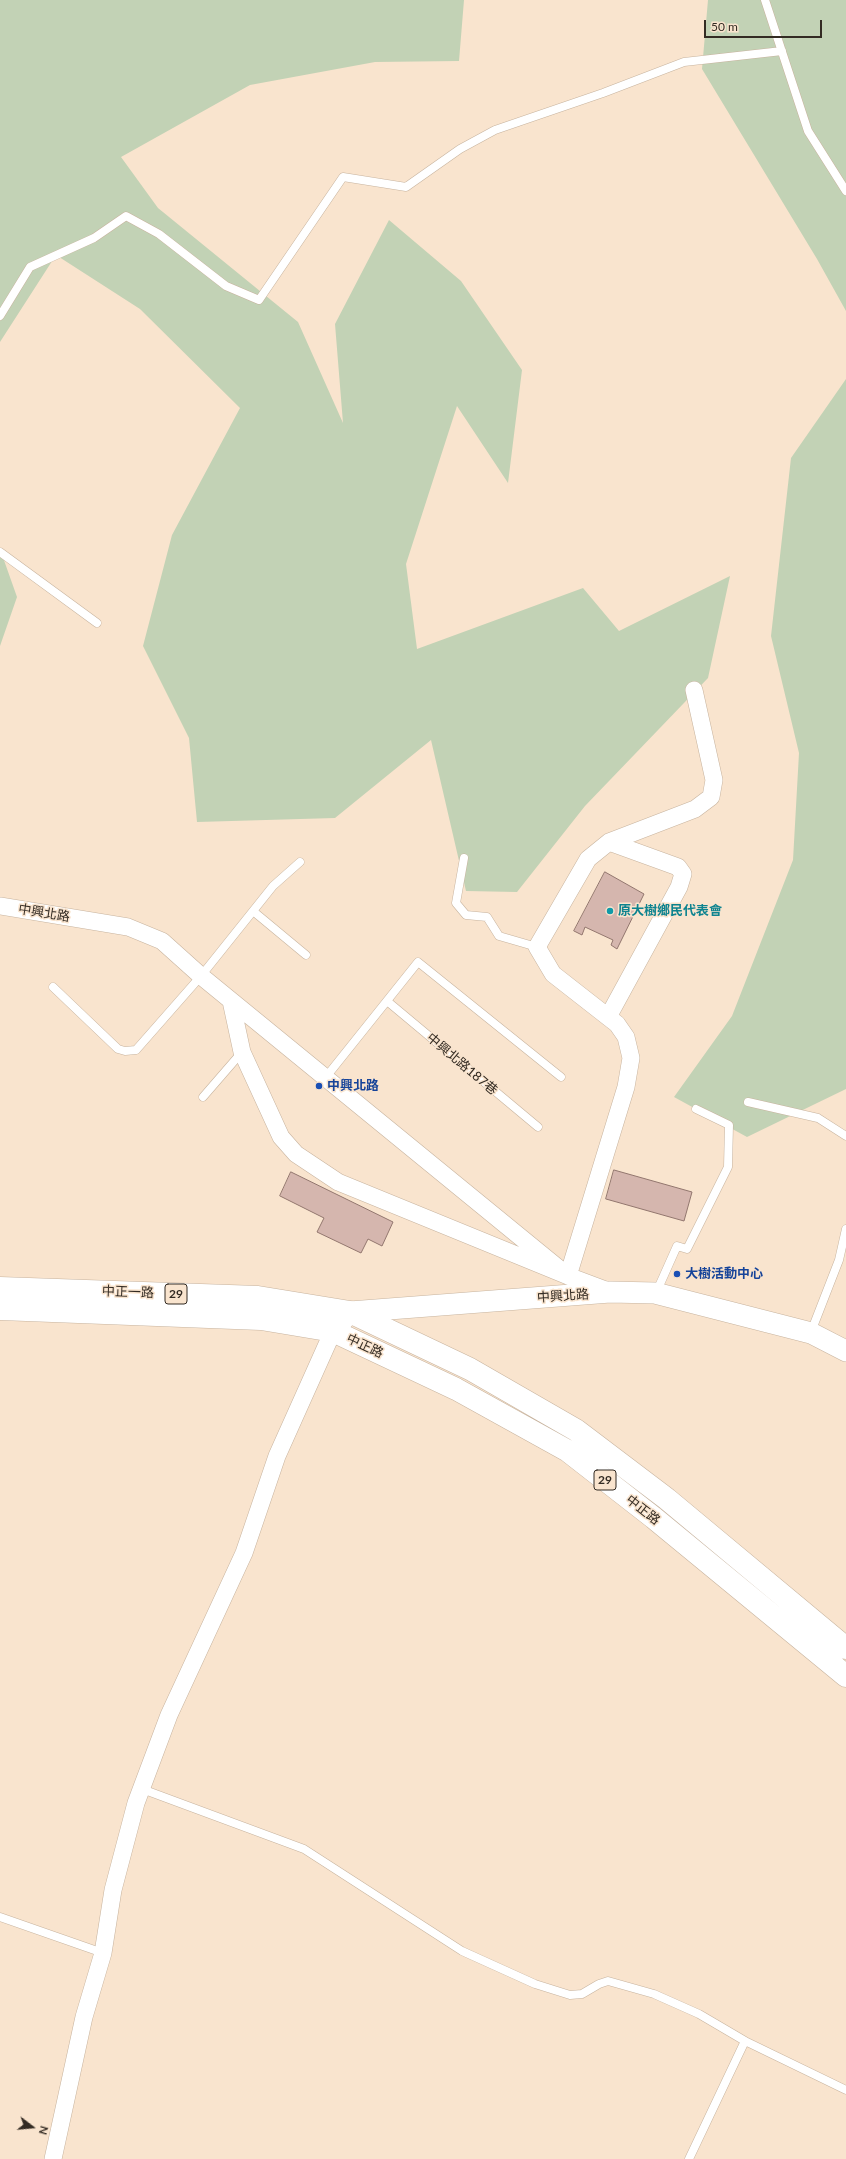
<!DOCTYPE html>
<html>
<head>
<meta charset="utf-8">
<style>
	body { margin:0 }
	#map { position:relative; width:846px; height:2159px; overflow:hidden; background:#f9e4ce; font-family:Lato,sans-serif }
	canvas { display:block }
	.north { position:absolute; left:12px; top:2107px; width:40px; height:40px; -webkit-text-stroke:3px #f9e4ce; paint-order:stroke; rotate:106deg; font-size:11px; font-weight:700; line-height:16px; text-align:center; color:#332b23 }
	.north::after { content:''; display:block; margin:auto; width:14px; height:18px; background:#332b23; clip-path:polygon(50% 0,100% 100%,50% 72%,0 100%) }
	.scale { position:absolute; left:704px; top:20px; width:118px; height:18px; box-sizing:border-box; border:2px solid #332b23; border-top:0; padding-left:5px; font-size:12px; line-height:14px; white-space:nowrap; color:#332b23; -webkit-text-stroke:3px #f9e4ce; paint-order:stroke }
</style>
</head>
<body>
<div id="map">
<canvas width="846" height="2159"></canvas>
<div class="north">N</div>
<div class="scale">50 m</div>
</div>
<script>
const context = document.querySelector('canvas').getContext('2d');
context.lineJoin = 'round';
function paint(path, color) {
  context.fillStyle = color;
  context.fill(path, 'evenodd');
}
function trace(path, color, width, dash) {
  context.strokeStyle = color;
  context.lineWidth = width;
  context.lineCap = dash ? 'butt' : 'round';
  context.setLineDash(dash || []);
  context.stroke(path);
}
function label(font, color, halo, rows, align = 'center') {
  context.font = font + ' Lato,"Noto Sans TC",sans-serif';
  context.lineWidth = 3;
  context.setLineDash([]);
  context.textBaseline = 'middle';
  context.strokeStyle = halo;
  context.fillStyle = color;
  for (const [text, x, y, turn = 0] of rows) {
    context.save();
    context.translate(x, y);
    context.rotate((+turn || 0) * Math.PI / 180);
    context.textAlign = isNaN(turn) ? turn : align;
    if (halo) context.strokeText(text, 0, 0);
    context.fillText(text, 0, 0);
    context.restore();
  }
}
paint(new Path2D(`
	M 0,0 L 464,0 L 459,61 L 375,62 L 250,85 L 121,157 L 158,208 L 298,322 L 343,423 L 335,324 L 389,220 L 461,281 L 522,370 L 508,483 L 457,406 L 406,564 L 417,649 L 583,588 L 619,631 L 730,576 L 708,678 L 585,806 L 517,892 L 466,891 L 431,740 L 335,818 L 197,822 L 189,738 L 143,646 L 172,535 L 240,408 L 140,309 L 56,255 L 0,342 Z
	M 708,0 L 846,0 L 846,311 L 817,259 L 702,69 Z
	M 846,379 L 846,1089 L 747,1137 L 674,1097 L 732,1016 L 793,860 L 799,753 L 771,636 L 791,458 Z
	M 0,549 L 17,597 L 0,646 Z`), '#c2d2b5');
const building = new Path2D(`
	M 605,872 L 644,894 L 617,949 L 611,945 L 613,940 L 585,927 L 582,935 L 574,931 Z
	M 614,1170 L 692,1192 L 684,1221 L 606,1199 Z
	M 291,1172 L 393,1222 L 382,1246 L 368,1239 L 361,1253 L 317,1232 L 324,1218 L 280,1196 Z`);
paint(building, '#d5b6ae');
trace(building, '#92766e', 1);
const service = new Path2D(`
	M 765,0 L 808,131 L 846,191
	M 0,316 L 30,267 L 94,238 L 126,216 L 159,234 L 226,286 L 259,300 L 343,177 L 406,187 L 460,149 L 495,130 L 603,93 L 684,62 L 782,51
	M 0,552 L 97,623
	M 464,858 L 456,903 L 466,915 L 487,917 L 499,936 L 537,947
	M 253,911 L 306,955
	M 53,987 L 118,1049 L 125,1051 L 136,1050 L 201,976 L 273,886 L 300,862
	M 387,1001 L 538,1127
	M 326,1077 L 418,962 L 561,1077
	M 203,1097 L 242,1052
	M 748,1102 L 818,1118 L 846,1136
	M 656,1293 L 677,1246 L 687,1249 L 728,1167 L 729,1125 L 696,1109
	M 811,1332 L 839,1260 L 846,1229
	M 142,1789 L 304,1849 L 462,1951 L 535,1984 L 570,1995 L 582,1994 L 599,1984 L 608,1981 L 654,1994 L 699,2014 L 745,2041 L 846,2090
	M 0,1917 L 103,1953
	M 689,2159 L 745,2041`);
const minor = new Path2D(`
	M 0,906 L 128,927 L 162,941 L 201,976 L 568,1276 L 608,1291
	M 231,1001 L 242,1052 L 281,1137 L 296,1154 L 338,1182 L 568,1276 L 626,1087 L 631,1058 L 626,1037 L 617,1024 L 608,1017 L 553,974 L 537,947 L 588,859 L 609,842 L 695,809 L 711,797 L 714,780 L 694,690
	M 608,1017 L 679,887 L 683,874 L 678,867 L 609,842
	M 53,2159 L 84,2017 L 103,1953 L 113,1890 L 136,1803 L 169,1715 L 244,1553 L 277,1456 L 333,1331`);
const tertiary = new Path2D(`
	M 333,1331 L 350,1312 L 610,1292 L 655,1293 L 811,1333 L 846,1351`);
const primary = new Path2D(`
	M 0,1288 L 258,1297 L 350,1312 L 470,1369 L 576,1430 L 667,1499 L 846,1648
	M 0,1309 L 261,1319 L 333,1331 L 456,1389 L 568,1451 L 654,1518 L 846,1676`);
trace(service, '#c7b39e', 9);
trace(minor, '#c7b39e', 18);
trace(tertiary, '#c7b39e', 22);
trace(primary, '#c7b39e', 23);
trace(service, '#fff', 8);
trace(minor, '#fff', 17);
trace(tertiary, '#fff', 21);
trace(primary, '#fff', 22);
for (const [x, y, r, color] of [
	[610,911,4,"#0f9aa8"],
	[319,1086,4,"#1a4fb4"],
	[677,1274,4,"#1a4fb4"]
]) {
  const dot = new Path2D();
  dot.arc(x, y, r, 0, 2 * Math.PI);
  context.fillStyle = color;
  context.fill(dot);
  trace(dot, '#f9e4ce', 1.5);
}
for (const [x, y, w] of [
	[176,1294,22],
	[605,1480,22]
]) {
  const box = new Path2D();
  box.roundRect(x - w / 2, y - 10, w, 20, 3);
  context.fillStyle = '#f9e4ce';
  context.fill(box);
  trace(box, '#332b23', 1);
}
label('bold 12px', '#332b23', null, [
	["29",176,1294],
	["29",605,1480]
]);
label('bold 13px', '#0d838f', '#f9e4ce', [
	["原大樹鄉民代表會",618,911]
], 'left');
label('13px', '#332b23', '#f9e4ce', [
	["中興北路",44,913,9],
	["中興北路187巷",462,1064,40],
	["中正一路",128,1292,2],
	["中興北路",563,1296,-4],
	["中正路",365,1346,25],
	["中正路",643,1510,38]
]);
label('bold 13px', '#164399', '#f9e4ce', [
	["中興北路",327,1086],
	["大樹活動中心",685,1274]
], 'left');
</script>
</body>
</html>
